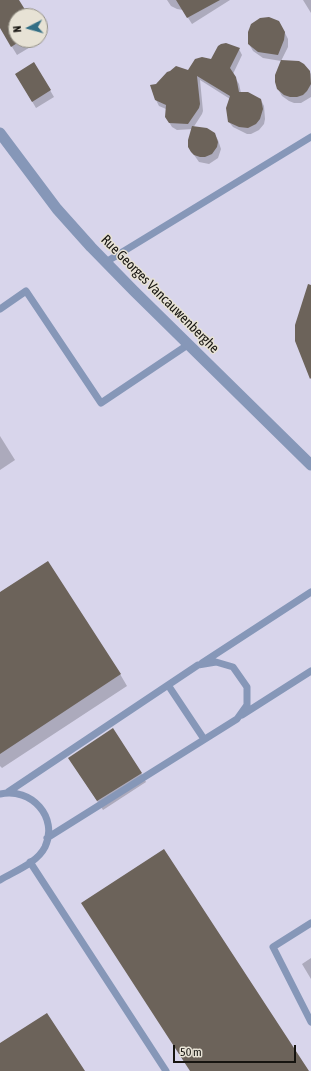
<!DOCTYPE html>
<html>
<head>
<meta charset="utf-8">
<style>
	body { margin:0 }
	#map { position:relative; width:311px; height:1071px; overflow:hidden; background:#e7e2d5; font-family:"Asap Condensed",sans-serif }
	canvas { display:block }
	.north { position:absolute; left:8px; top:8px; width:40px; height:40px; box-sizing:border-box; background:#e7e2d5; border:1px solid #939086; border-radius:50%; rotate:264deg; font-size:11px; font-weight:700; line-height:16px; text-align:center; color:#161410 }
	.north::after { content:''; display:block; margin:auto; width:14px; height:18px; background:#326e85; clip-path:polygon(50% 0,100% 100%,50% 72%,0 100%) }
	.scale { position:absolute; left:173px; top:1045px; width:123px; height:18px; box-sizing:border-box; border:2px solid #161410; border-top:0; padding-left:5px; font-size:12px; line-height:14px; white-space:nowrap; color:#161410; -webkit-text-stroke:3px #e7e2d5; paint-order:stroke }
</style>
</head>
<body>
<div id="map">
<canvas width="311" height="1071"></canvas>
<div class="north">N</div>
<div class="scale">50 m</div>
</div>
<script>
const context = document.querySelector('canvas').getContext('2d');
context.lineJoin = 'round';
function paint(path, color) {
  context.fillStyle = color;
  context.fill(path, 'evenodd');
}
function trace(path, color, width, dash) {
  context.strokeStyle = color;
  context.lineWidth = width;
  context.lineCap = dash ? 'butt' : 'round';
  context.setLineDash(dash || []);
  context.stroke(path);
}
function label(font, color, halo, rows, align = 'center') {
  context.font = font + ' "Asap Condensed",sans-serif';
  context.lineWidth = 3;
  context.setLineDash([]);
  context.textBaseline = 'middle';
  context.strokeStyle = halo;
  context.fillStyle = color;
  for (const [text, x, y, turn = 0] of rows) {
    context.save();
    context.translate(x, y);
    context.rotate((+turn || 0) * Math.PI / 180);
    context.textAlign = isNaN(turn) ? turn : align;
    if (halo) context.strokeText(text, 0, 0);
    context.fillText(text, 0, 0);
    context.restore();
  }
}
paint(new Path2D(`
	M 0,0 L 311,0 L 311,1071 L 0,1071 ZM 16,16 L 40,16 L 40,40 L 16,40 Z`), '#d8d5eb');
paint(new Path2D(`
	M 0,0 L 18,0 L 28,16 L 16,16 L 16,40 L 40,40 L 40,37 L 42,40 L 17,55 L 0,27 Z
	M 167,0 L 230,0 L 192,24 L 183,10 L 177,9 L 171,6 Z
	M 303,0 L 311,0 L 311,13 Z
	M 284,31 L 288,39 L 288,47 L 281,61 L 263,58 L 253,51 L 249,44 Z
	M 239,49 L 242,55 L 233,74 L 239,84 L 241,93 L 261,100 L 264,106 L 265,119 L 264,124 L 259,130 L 251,134 L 247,134 L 233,127 L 229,122 L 230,99 L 200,80 L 203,111 L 202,114 L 193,128 L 214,133 L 218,140 L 221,149 L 218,158 L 209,164 L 199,162 L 192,152 L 193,129 L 177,130 L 172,127 L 166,117 L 166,109 L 159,106 L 156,100 L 156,85 Z
	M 34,63 L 54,97 L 36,108 L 16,74 Z
	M 309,71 L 311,74 L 311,97 L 301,103 L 294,103 L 289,101 L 282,96 L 278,89 Z
	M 0,436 L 15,460 L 0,470 Z
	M 0,593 L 120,674 L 127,686 L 2,768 L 0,766 Z
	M 75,767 L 141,773 L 146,782 L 103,810 Z
	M 311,958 L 311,979 L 302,964 Z`), '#0003');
paint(new Path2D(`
	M 0,0 L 19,0 L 29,16 L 16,16 L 16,40 L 22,40 L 11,47 L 0,28 Z
	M 176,0 L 220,0 L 187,18 Z
	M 269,17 L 279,21 L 285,32 L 284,40 L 278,55 L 258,52 L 248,44 L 248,32 L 251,24 L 260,18 Z
	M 226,43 L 240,48 L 230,68 L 236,77 L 239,92 L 248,92 L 261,99 L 263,109 L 260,119 L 256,124 L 248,128 L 239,127 L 228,122 L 226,108 L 230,96 L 197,76 L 200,104 L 199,108 L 188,124 L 169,123 L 165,117 L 166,105 L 155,100 L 150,85 L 156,84 L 167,72 L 170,71 L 176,66 L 188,70 L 195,59 L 202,57 L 211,59 L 218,46 L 221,44 Z
	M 281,60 L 299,61 L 304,64 L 310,71 L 311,84 L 307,91 L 303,95 L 297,97 L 290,97 L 284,95 L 277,89 L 275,82 L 275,75 Z
	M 34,62 L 51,90 L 32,102 L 15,74 Z
	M 192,126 L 207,128 L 215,133 L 218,142 L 217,147 L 212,154 L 205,157 L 200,157 L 194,155 L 191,152 L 188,147 L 188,140 Z
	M 308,284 L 311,285 L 311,378 L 310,379 L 295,341 L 295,325 Z
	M 48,561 L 121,674 L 0,754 L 0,592 Z
	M 113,728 L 142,773 L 97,801 L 68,758 Z
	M 164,849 L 309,1071 L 190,1071 L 81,903 Z
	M 47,1013 L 85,1071 L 0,1071 L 0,1043 Z`), '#6c635a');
trace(new Path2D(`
	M 106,262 L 311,137
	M 0,309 L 26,291 L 101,403 L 189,344
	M 202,663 L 311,592
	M 168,685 L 204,739
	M 242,715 L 311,671
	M 8,792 L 198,665 L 216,662 L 233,667 L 247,687 L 247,705 L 237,719 L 47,838
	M 0,794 C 31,787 59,817 45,847 C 37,863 15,871 0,880
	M 30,862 L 166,1071
	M 311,923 L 273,947 L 311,1022`), '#8697b8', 7);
trace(new Path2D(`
	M 0,133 L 57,209 L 91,247 L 134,291 L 311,465`), '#8697b8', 11);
label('14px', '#161410', '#e7e2d5', [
	["Rue Georges Vancauwenberghe",160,294,45]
]);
</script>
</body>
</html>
